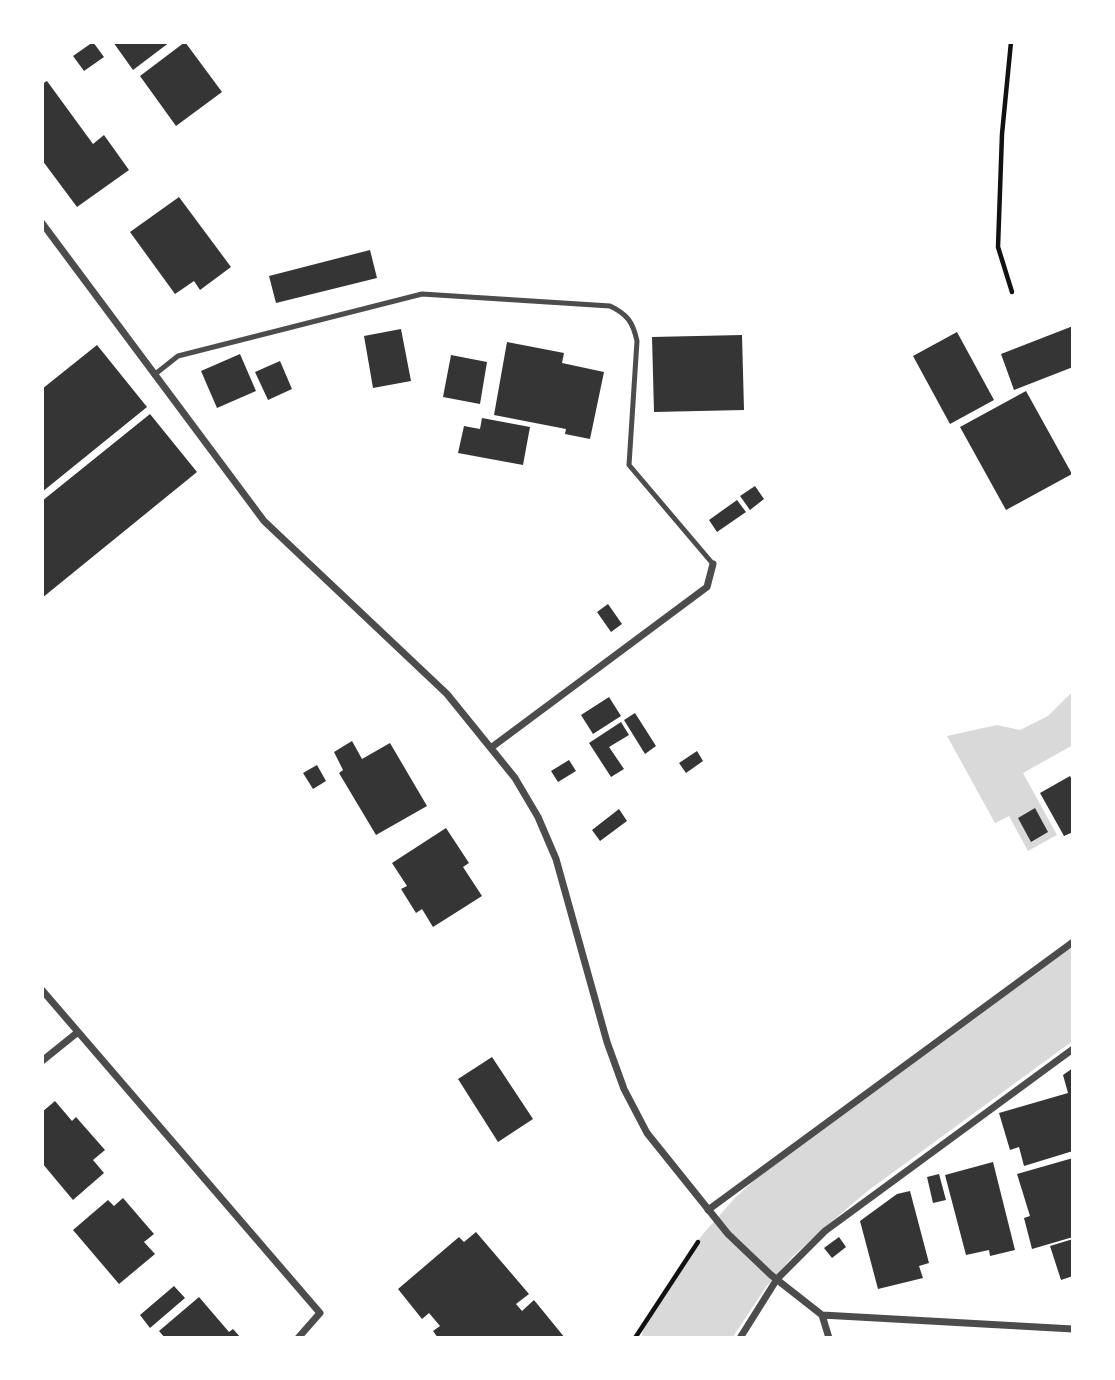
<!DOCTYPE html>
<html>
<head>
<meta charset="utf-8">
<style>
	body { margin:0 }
	#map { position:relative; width:1115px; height:1380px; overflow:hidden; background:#fff; font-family:Inter,sans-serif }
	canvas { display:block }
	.frame { position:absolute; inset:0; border:44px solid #fff; pointer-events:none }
</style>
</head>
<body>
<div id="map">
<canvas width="1115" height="1380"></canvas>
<div class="frame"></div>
</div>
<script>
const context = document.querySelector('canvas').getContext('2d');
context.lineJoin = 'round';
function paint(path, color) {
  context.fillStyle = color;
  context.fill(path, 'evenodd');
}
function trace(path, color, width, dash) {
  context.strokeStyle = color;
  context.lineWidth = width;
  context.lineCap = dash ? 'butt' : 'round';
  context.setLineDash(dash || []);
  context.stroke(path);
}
paint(new Path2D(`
	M 1073,691 L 1073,745 L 1023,773 L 1057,835 L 1028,851 L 1009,816 L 995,823 L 947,736 L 997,725 L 1020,730 L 1048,716 Z`), '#d9d9d9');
trace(new Path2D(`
	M 683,1338 L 734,1261 L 764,1227 L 796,1198 L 842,1159 L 1073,990`), '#d9d9d9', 82);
paint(new Path2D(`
	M 93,42 L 104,57 L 84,71 L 73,56 Z
	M 113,42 L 170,42 L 133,70 Z
	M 185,42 L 222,92 L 176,126 L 140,76 Z
	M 47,81 L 93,144 L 104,135 L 129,170 L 77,207 L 42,160 L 42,84 Z
	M 179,197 L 231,267 L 200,290 L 194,281 L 175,294 L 130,232 Z
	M 370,250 L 377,278 L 276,303 L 269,276 Z
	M 1073,326 L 1073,367 L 1014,390 L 1001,354 Z
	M 401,329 L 411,381 L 373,388 L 364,336 Z
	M 957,332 L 994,400 L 950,424 L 913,356 Z
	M 742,335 L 744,410 L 654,412 L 652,337 Z
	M 507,342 L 564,353 L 562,363 L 604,372 L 590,439 L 565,434 L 566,429 L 494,415 Z
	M 97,345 L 147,407 L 42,492 L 42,389 Z
	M 240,354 L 256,391 L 217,408 L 201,371 Z
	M 451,355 L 487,362 L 480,404 L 443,397 Z
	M 280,361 L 292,389 L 268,400 L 255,372 Z
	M 1026,391 L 1072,474 L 1006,510 L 960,427 Z
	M 150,414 L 197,472 L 42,598 L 42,501 Z
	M 482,418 L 530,427 L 523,465 L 458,453 L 464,426 L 480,429 Z
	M 755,486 L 764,499 L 750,510 L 740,496 Z
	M 737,500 L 746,512 L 717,532 L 709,520 Z
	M 608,604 L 622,624 L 611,632 L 597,612 Z
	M 609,697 L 621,716 L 593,734 L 581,715 Z
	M 635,713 L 656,746 L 645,754 L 624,720 Z
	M 621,722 L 629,735 L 609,747 L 624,769 L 611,777 L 589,743 Z
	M 352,741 L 362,759 L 390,743 L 427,806 L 376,835 L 339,773 L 343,770 L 334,752 Z
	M 697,751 L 703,761 L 686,773 L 679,763 Z
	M 569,760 L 576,771 L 558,782 L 551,771 Z
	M 317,765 L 326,781 L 313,789 L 303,773 Z
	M 1070,776 L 1073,782 L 1073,832 L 1064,836 L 1040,793 Z
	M 1035,808 L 1048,832 L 1031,842 L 1018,818 Z
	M 619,809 L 627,821 L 600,841 L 592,830 Z
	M 446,828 L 469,863 L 463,867 L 482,896 L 433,927 L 422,909 L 416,913 L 401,889 L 407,886 L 392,863 Z
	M 492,1057 L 533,1119 L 498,1142 L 458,1079 Z
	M 1073,1068 L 1073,1151 L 1024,1166 L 1019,1147 L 1010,1150 L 999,1113 L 1068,1093 L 1063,1075 Z
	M 55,1101 L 72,1121 L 76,1117 L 105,1150 L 93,1160 L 104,1173 L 73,1200 L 42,1163 L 42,1112 Z
	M 1073,1158 L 1073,1237 L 1032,1249 L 1024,1218 L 1030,1216 L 1017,1174 Z
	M 993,1162 L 1015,1250 L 990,1256 L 989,1250 L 966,1255 L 945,1175 Z
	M 939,1174 L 946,1200 L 933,1203 L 927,1177 Z
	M 910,1191 L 929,1263 L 919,1266 L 923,1278 L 878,1289 L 860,1221 L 897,1194 Z
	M 123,1198 L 154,1234 L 144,1242 L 155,1254 L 119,1284 L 73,1230 L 108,1200 L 114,1206 Z
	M 476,1232 L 529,1294 L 516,1304 L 522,1311 L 534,1300 L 565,1338 L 438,1338 L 433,1331 L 440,1326 L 429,1313 L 422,1319 L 398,1289 L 459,1237 L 464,1242 Z
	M 839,1237 L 846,1247 L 832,1258 L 824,1248 Z
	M 1073,1239 L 1073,1276 L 1061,1280 L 1050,1246 Z
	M 174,1286 L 185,1298 L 150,1328 L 140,1315 Z
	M 199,1297 L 229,1332 L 233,1329 L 241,1338 L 165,1338 L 159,1331 Z`), '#353535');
trace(new Path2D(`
	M 1011,42 L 1002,134 L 998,247 L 1012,292
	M 635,1338 L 698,1242`), '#111', 4.5);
trace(new Path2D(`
	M 154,375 L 178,356 L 422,294 L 610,306 C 627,314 633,322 637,341 L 629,465 L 713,564`), '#4c4c4c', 5);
trace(new Path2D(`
	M 42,223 L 264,521 L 447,694 L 515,778 L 538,817 L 556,859 L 607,1042 L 624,1089 L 647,1133 L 728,1234 L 771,1275 L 822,1315 L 829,1338
	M 492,747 L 707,587 L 713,564
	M 42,990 L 320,1313 L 298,1338
	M 42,1061 L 78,1032
	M 708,1210 L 1073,942
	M 822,1315 L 1073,1329
	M 740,1338 L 777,1279 L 825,1231 L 1073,1049`), '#4c4c4c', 7);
</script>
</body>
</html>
